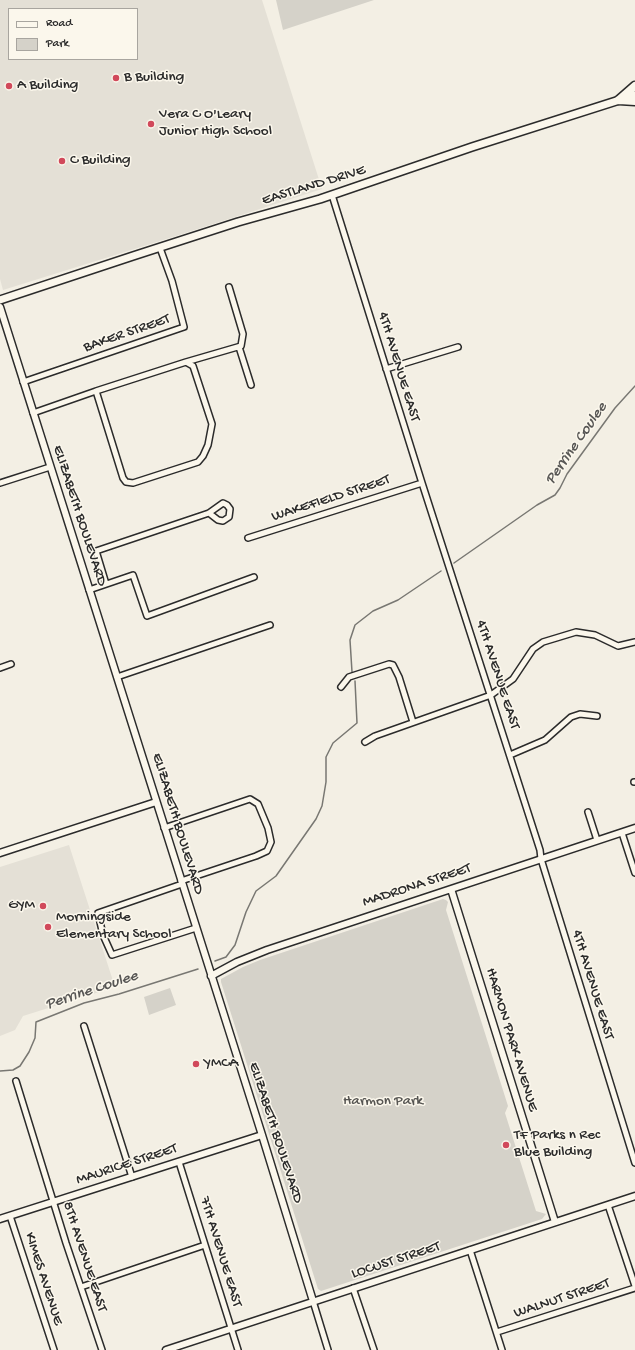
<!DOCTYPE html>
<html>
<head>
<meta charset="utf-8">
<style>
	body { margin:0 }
	#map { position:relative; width:635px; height:1350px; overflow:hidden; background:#f3efe4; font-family:"Gochi Hand",sans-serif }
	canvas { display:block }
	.legend { position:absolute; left:8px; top:8px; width:130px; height:52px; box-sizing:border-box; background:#fbf7ec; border:1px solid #a8a59f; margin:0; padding:5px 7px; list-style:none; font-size:12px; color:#2b2b2b }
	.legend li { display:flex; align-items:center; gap:8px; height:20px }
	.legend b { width:20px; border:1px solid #a8a59f }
</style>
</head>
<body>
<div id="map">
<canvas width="635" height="1350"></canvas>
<ul class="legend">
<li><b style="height:5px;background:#fbf7ec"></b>Road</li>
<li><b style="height:11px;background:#d5d2c9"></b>Park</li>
</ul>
</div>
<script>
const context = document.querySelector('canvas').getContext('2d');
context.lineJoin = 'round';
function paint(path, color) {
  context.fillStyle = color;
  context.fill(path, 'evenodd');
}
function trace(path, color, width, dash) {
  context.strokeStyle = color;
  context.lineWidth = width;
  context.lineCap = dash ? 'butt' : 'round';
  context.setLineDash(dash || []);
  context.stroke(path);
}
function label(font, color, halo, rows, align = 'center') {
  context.font = font + ' "Gochi Hand",sans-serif';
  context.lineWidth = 3;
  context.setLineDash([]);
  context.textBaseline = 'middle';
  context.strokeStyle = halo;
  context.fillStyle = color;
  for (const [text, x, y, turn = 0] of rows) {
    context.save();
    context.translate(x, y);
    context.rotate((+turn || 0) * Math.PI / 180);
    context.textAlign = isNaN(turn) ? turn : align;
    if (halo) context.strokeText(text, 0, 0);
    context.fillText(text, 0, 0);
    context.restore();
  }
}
paint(new Path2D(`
	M 0,0 L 262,0 L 322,189 L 176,236 L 3,290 L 0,279 ZM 9,9 L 137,9 L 137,59 L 9,59 Z
	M 69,845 L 115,987 L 23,1016 L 15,1030 L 0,1036 L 0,867 Z`), '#e4e0d6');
paint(new Path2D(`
	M 276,0 L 374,0 L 283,30 Z
	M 443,899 L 446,900 L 448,902 L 446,910 L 508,1106 L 505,1113 L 536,1211 L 546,1214 L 542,1219 L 321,1291 L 318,1289 L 221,982 L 221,979 L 243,967 L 260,960 Z
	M 170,988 L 176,1005 L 149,1015 L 144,997 Z`), '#d5d2c9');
trace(new Path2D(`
	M 454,563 L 537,505 L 555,495 L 560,488 L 567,474 L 615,408 L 635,386
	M 352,672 L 350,640 L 355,625 L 373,611 L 398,600 L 441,571
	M 215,961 L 226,957 L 235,945 L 246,912 L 256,891 L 276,876 L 316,819 L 322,806 L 326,782 L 326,757 L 333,743 L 357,723 L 355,681
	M 0,1071 L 13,1070 L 20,1066 L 29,1052 L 35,1038 L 36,1022 L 84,1003 L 119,994 L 198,969`), '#787772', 1.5);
const minor = new Path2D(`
	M 332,195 L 422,483 L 540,850 L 541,859 L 635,1163
	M 239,347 L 251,385
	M 186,362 L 241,346 L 243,334 L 229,287
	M 386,369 L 458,347
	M 23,382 L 184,327 L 172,281 L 160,248
	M 33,413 L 96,391 L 186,362 L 193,366 L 212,424 L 208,445 L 203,456 L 198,462 L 133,483 L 126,482 L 123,478 L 96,391
	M 0,483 L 50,467
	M 248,538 L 422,483
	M 106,584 L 96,551 L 209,513 L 223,503 L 227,505 L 230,509 L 229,517 L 223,521 L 218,520 L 209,513
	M 89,590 L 133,575 L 147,616 L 254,577
	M 0,668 L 11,664
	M 117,677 L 270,625
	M 341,687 L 349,677 L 389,664 L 393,665 L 399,677 L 413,722
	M 365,742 L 375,736 L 491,695 L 513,679 L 533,649 L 543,642 L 576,632 L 595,635 L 618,646 L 635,642
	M 510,755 L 545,740 L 571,717 L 580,714 L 597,716
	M 634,782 L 635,782
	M 588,812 L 597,840
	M 164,828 L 250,799 L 258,804 L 268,828 L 271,842 L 267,851 L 256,856 L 181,881
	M 622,833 L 635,873
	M 182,884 L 98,913 L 103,935 L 112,955 L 196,928
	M 84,1026 L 132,1177
	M 16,1081 L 66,1243 L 102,1350
	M 179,1162 L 238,1350
	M 608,1205 L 635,1286
	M 10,1216 L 54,1350
	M 470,1250 L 502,1350
	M 81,1287 L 205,1245
	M 353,1288 L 374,1350
	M 313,1301 L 328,1350
	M 497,1332 L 635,1288`);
const tertiary = new Path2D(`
	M 0,307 L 262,1135 L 313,1301
	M 0,853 L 156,802
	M 451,889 L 555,1222
	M 211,976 L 237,962 L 267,950 L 635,828
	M 0,1219 L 262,1135
	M 166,1350 L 635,1196`);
const secondary = new Path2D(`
	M 0,300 L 133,256 L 238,222 L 320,199 L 472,147 L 635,95`);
const primary = new Path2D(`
	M 619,100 L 635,86
	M 619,100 L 635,101`);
trace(minor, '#2b2b2b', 8);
trace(tertiary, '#2b2b2b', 9);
trace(secondary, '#2b2b2b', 10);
trace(primary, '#2b2b2b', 11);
trace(minor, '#fbf7ec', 5);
trace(tertiary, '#fbf7ec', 6);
trace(secondary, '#fbf7ec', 7);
trace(primary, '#fbf7ec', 8);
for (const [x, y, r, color] of [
	[116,78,4,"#d1495b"],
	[9,86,4,"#d1495b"],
	[151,124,4,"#d1495b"],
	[62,161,4,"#d1495b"],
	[43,906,4,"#d1495b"],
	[48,927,4,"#d1495b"],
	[196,1064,4,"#d1495b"],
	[506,1145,4,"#d1495b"]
]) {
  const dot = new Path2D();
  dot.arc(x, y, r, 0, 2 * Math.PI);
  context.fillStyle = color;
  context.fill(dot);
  trace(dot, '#fbf7ec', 1.5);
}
label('15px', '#2b2b2b', '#fbf7ec', [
	["B Building",124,78],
	["A Building",17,86],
	["Vera C O'Leary",159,115],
	["Junior High School",159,132],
	["C Building",70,161],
	["GYM",35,906,"right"],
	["Morningside",56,918],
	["Elementary School",56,935],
	["YMCA",204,1064],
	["TF Parks n Rec",514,1136],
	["Blue Building",514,1153]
], 'left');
label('15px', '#2b2b2b', '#fbf7ec', [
	["EASTLAND DRIVE",314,186,-17],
	["BAKER STREET",127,334,-19],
	["4TH AVENUE EAST",398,367,73],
	["WAKEFIELD STREET",331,499,-18],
	["ELIZABETH BOULEVARD",79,516,72],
	["4TH AVENUE EAST",497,675,72],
	["ELIZABETH BOULEVARD",177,824,73],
	["MADRONA STREET",417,886,-18],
	["4TH AVENUE EAST",592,985,73],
	["HARMON PARK AVENUE",511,1040,73],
	["ELIZABETH BOULEVARD",275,1133,72],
	["MAURICE STREET",127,1165,-18],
	["7TH AVENUE EAST",220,1252,73],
	["8TH AVENUE EAST",84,1257,72],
	["LOCUST STREET",396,1261,-18],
	["KIMES AVENUE",43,1279,72],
	["WALNUT STREET",562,1299,-18]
]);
label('15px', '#565552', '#fbf7ec', [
	["Harmon Park",383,1102]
]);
label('italic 16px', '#585755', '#fbf7ec', [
	["Perrine Coulee",577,444,-55],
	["Perrine Coulee",92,991,-18]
]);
</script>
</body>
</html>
